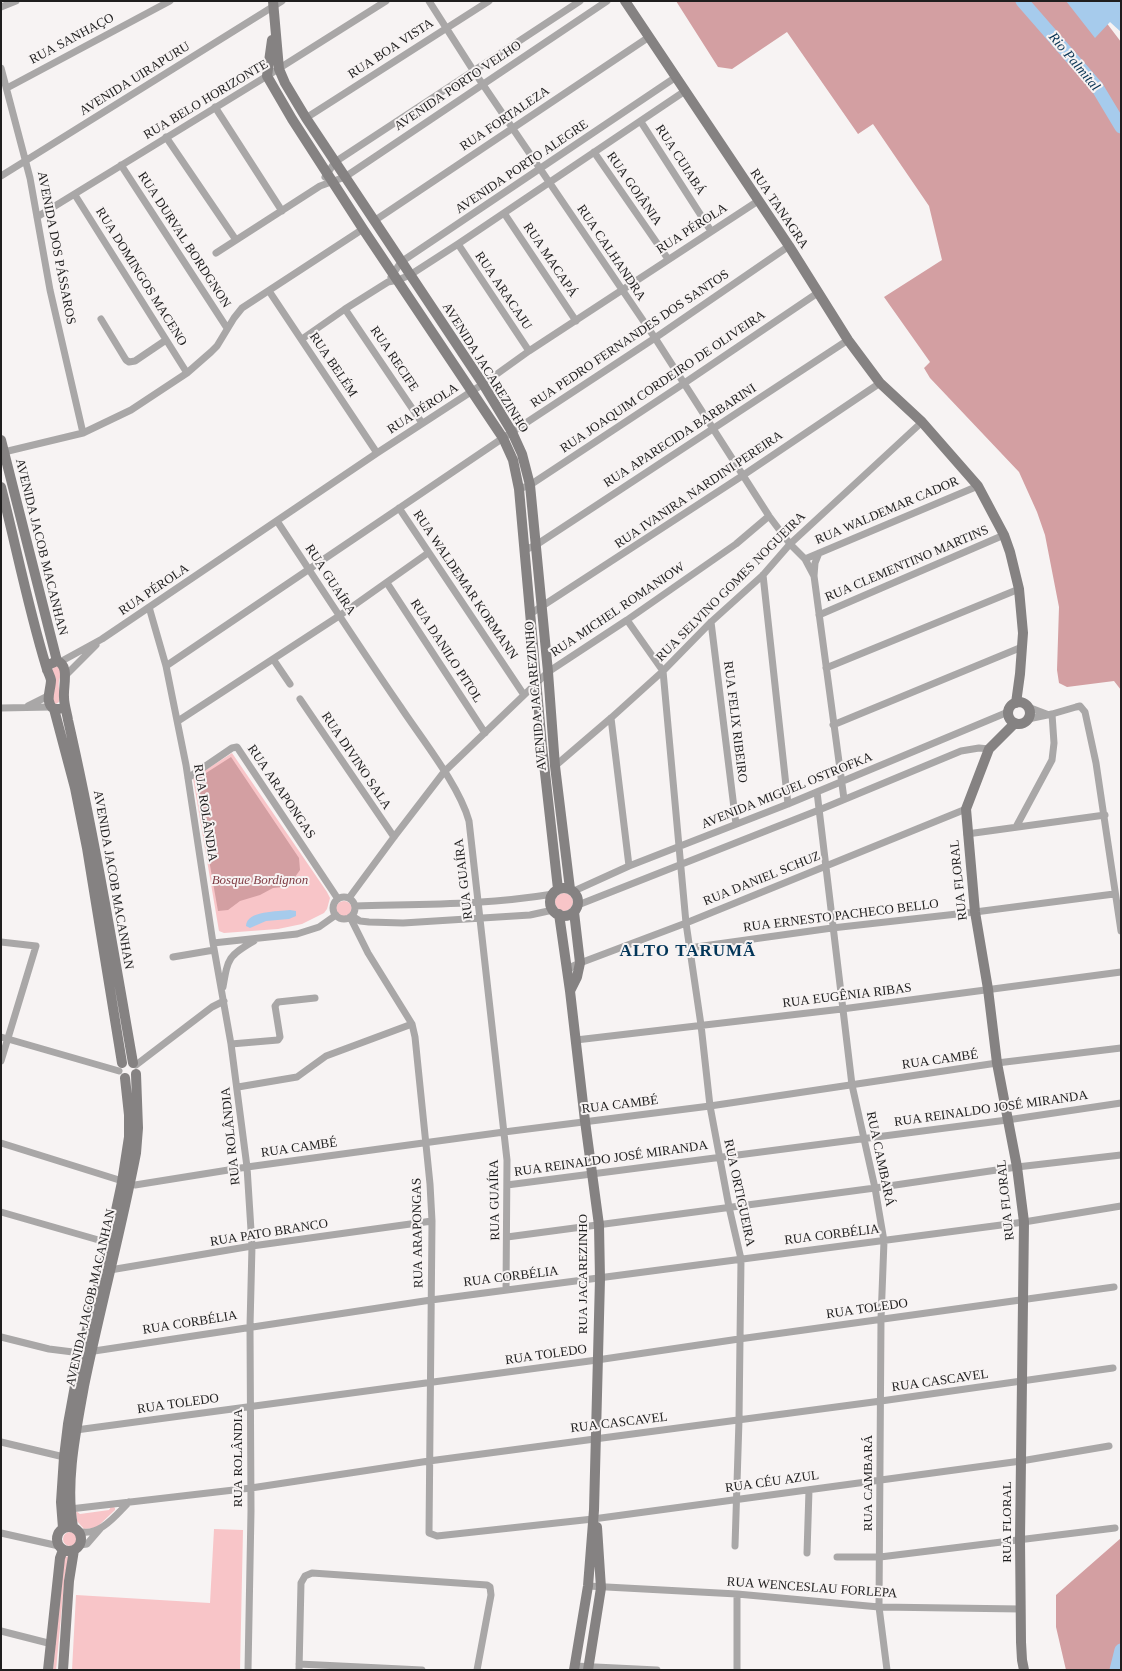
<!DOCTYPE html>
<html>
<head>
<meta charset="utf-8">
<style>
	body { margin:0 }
	#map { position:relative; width:1122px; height:1671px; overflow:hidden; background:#f7f3f3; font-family:"Times New Roman",serif }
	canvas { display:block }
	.frame { position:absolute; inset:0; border:2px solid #1f1e1e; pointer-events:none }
</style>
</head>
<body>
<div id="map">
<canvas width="1122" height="1671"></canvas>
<div class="frame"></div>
</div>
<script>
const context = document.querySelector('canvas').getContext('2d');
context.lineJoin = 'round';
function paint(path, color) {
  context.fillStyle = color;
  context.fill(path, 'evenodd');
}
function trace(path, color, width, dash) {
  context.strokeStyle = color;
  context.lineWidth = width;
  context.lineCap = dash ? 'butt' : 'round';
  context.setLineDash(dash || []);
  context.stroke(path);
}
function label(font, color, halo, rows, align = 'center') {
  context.font = font + ' "Times New Roman",serif';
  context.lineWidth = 4;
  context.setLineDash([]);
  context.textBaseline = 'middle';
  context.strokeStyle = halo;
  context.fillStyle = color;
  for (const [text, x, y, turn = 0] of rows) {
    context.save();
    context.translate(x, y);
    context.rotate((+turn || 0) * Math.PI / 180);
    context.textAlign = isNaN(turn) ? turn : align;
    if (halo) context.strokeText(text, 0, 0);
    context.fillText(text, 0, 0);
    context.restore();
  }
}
paint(new Path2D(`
	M 58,666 L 62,673 C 55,685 62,691 59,702 L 56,704 L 53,702 L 52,670 L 54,667 Z
	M 232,753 L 327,892 L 330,898 L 327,909 L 324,913 L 302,924 L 278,929 L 224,933 L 219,931 L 193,778 Z
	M555 902a9 9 0 1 1 18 0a9 9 0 1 1-18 0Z
	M336 909a8 8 0 1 1 16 0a8 8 0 1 1-16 0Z
	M 112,1505 L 115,1508 L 115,1510 L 96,1528 L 84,1529 L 77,1521 L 76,1511 L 80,1514 L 109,1510 Z
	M 214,1529 L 243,1530 L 240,1670 L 72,1670 L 76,1595 L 210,1603 Z
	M63 1539a7 7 0 1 1 14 0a7 7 0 1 1-14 0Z
	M 71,1556 L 65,1574 L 56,1670 L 53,1670 L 63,1557 Z`), '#f8c5c8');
paint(new Path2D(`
	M 676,1 L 1090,1 L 1118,38 L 1121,42 L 1121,690 L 1114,681 L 1067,687 L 1059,683 L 1057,670 L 1059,607 L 1045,535 L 1037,512 L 1019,472 L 930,378 L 924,368 L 930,362 L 884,297 L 942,260 L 929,206 L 873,124 L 858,134 L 787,32 L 732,69 L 718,67 Z
	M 231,757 L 299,858 L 300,870 L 295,877 L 283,887 L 273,888 L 260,895 L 240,901 L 228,910 L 218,911 L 195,780 Z
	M 1121,1538 L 1121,1670 L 1066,1670 L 1056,1627 L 1056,1595 Z`), '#d39fa2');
paint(new Path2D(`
	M 1066,1 L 1121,1 L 1121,32 L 1110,22 L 1095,38 Z
	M 290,910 L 296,911 L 296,916 L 289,919 L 266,921 L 250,928 L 246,926 C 247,910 278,912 290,910 Z`), '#a6cbec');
trace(new Path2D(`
	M 1022,1 L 1097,87 L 1121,127
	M 1116,1670 L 1121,1650`), '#a6cbec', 13);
trace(new Path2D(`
	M 429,1 L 473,70 L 655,338 L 769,516 L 790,544 L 805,559 L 814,576
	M 1,7 L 16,1
	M 1,68 L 30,178 L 50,290 L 83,433
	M 7,88 L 170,1
	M 215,107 L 282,211
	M 306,118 L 489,1
	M 641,122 L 711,231
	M 166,137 L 236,240
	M 594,152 L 668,259
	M 121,165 L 227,328
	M 1,176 L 282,1
	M 325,177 L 335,162 L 580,1
	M 75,195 L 187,373
	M 504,213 L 576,321
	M 37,217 L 267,76 L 386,1
	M 374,221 L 649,37
	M 458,244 L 529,351
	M 216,253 L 320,186 L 345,177 L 607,1
	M 391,277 L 401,262 L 676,77
	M 269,291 L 377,453
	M 345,309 L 422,423
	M 101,319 L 126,360 L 129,362 L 135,361 L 166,340
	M 302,339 L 345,309 L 388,282 L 398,280 L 410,275 L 458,244 L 685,91
	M 4,452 L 83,433 L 131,410 L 187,373 L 211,352 L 217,346 L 234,318 L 242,308 L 363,229
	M 519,489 L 530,485 L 683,384 L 819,292
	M 399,508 L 524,695
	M 277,521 C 318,583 358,645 400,706 C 421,738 459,785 469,821 L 507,1160 L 506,1290
	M 525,550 L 536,545 L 848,340
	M 819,553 L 815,563 L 814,576 L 844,799
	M 805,559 L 978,486
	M 763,575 L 788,804
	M 387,583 L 485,733
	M 149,607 L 166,666 L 186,765 L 213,943 L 231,1044 L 247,1167 L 252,1246 L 250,1326 L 251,1511 L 248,1670
	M 530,614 L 742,476 L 880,383
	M 819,615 L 1004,535
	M 627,620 L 663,671 L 686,923 L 701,1025 L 710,1106 L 729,1207 L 741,1259 L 739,1420 L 735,1546
	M 711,622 L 736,824
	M 273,659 L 290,684
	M 60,662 L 102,639 L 377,453 L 483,384 L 529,351 L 758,201
	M 166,666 L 503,438 L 655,338 L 789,246
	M 826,668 L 1019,589
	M 65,676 L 96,645
	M 300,699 L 394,837
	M 28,706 L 48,696
	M 1028,707 L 1049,715
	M 1,708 L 51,707
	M 611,718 L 629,866
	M 1028,719 L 1052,714 L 1076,707 L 1080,706 L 1085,712 L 1096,763 L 1121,931
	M 178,721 L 339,616 L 428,553
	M 833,725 L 1022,647
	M 555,766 L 611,718 L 663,671 L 711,622 L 763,575 L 790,544 L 922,422
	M 188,778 L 232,748 L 237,747 L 338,899
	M 817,792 L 852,1085 L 875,1188 L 884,1241 L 881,1319 L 879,1607 L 887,1670
	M 1016,827 L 1052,760 L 1054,743 L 1052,714
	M 967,834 L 1105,815
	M 574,891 L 629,866 L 788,804 L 1008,712
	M333 908a11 11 0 1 1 22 0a11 11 0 1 1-22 0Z
	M 349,898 L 394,837 L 444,772 L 548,672 L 627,620 L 736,544 L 769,516
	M 578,905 L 819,810 L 961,751 L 979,748 L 989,749
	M 355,906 C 421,904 487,905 553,894
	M 352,916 L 360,921 L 369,922 L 403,923 L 530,915 L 553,910
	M 350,917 L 368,953 L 412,1024 L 415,1037 L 430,1184 L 432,1221 L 429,1533 L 437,1536 L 593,1519 L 1021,1461 L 1109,1446
	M 1,942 L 36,946 L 1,1061
	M 213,943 L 297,934 L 319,927 L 336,915
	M 689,948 L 832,928 L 975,912 L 1114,894
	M 173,957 L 214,950
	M 567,971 L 573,966 L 580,963 L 686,923 L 966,809
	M 223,987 C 228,958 228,956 254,941
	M 1,1037 L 119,1071
	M 576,1040 L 842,1009 L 1121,972
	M 231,1044 L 278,1040 L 280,1037 L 275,1006 L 278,1002 L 315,998
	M 136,1065 L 212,1007 L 224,1001
	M 238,1087 L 297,1077 L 326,1056 L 412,1024
	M 1,1143 L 135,1185 L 247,1167 L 504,1132 L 710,1106 L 997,1063 L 1121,1048
	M 507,1185 L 1007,1120 L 1121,1103
	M 1,1212 L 109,1243
	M 507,1237 L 875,1188 L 1017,1167 L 1121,1155
	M 110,1270 L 252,1246 L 432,1221
	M 1,1337 L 49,1349 L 81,1353 L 431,1300 L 1024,1222 L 1121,1206
	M 76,1430 L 597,1360 L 739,1339 L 1114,1287
	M 1,1442 L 64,1457
	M 70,1509 L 251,1488 L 429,1461 L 881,1401 L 1113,1368
	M 78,1531 C 99,1538 116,1515 129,1502
	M 1,1533 L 59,1546
	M 80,1545 L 87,1544 L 100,1529
	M 807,1553 L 809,1490
	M 837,1557 L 880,1557 L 1115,1528
	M 588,1586 L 737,1594 L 879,1607 L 1021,1609
	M 737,1594 L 737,1670
	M 1,1631 L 52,1644
	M 299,1664 L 422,1670
	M 575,1666 L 657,1670
	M 299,1670 L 301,1583 L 305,1576 L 312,1573 L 487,1585 L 490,1587 L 491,1595 L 477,1670`), '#a9a7a7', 7);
trace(new Path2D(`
	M 273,1 L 279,69 L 285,83 L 306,118 L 483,384 L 512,432 L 522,454 L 530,485 L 548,672 L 555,766 L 570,889
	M 625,1 L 789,246 L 848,340 L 880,383 L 922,422 L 978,486 L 1004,535 L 1010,552 L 1019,589 L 1023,633 L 1020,674 L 1016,703
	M 272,40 L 267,76 L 292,119 L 363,229 L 503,438 L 513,460 L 519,489 L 542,746 L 558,889
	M 1,440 L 57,661
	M 1,487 C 16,546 28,607 46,666 C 47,671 50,675 51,680 C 51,690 44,702 54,709 L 59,709
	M 47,670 L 48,665 L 57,661 C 70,665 63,686 64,697 C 64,705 67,713 68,720 C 94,834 113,948 133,1063
	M1008 713a11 11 0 1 1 22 0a11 11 0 1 1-22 0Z
	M 54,709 L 75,788 L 87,848 L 122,1063
	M 1015,723 L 989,749 L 966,809 L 975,912 L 988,989 L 997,1063 L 1017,1167 L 1024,1222 L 1020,1539 L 1021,1642 L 1022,1660 L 1024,1670
	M550 902a14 14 0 1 1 28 0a14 14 0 1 1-28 0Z
	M 559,914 L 570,991 L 585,1121 L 599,1225 L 600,1279 L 594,1510 L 588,1586 L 574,1670
	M 570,991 L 577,977 L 580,963 L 574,912
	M57 1539a12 12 0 1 1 24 0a12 12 0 1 1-24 0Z
	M 73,1527 C 65,1482 76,1431 84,1386 C 100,1308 121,1231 136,1153 L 138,1128 L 136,1074
	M 63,1528 L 61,1502 L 64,1457 L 68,1424 L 81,1353 L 109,1243 L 122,1182 L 129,1137 L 129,1115 L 125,1078
	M 48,1670 L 60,1558 L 63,1550
	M 63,1670 L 69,1581 L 74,1550
	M 588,1670 L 601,1588 L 597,1527`), '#858282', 10);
label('13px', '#1f1e1e', '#f7f3f3', [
	["RUA SANHAÇO",72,39,-28],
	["RUA BOA VISTA",391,49,-33],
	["AVENIDA UIRAPURU",135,79,-32],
	["AVENIDA PORTO VELHO",458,86,-34],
	["RUA BELO HORIZONTE",206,100,-31],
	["RUA FORTALEZA",505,119,-34],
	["RUA CUIABÁ",680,160,57],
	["AVENIDA PORTO ALEGRE",522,167,-34],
	["RUA GOIÂNIA",634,189,55],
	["RUA TANAGRA",779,209,56],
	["RUA PÉROLA",692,229,-33],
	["RUA DURVAL BORDGNON",184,240,57],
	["AVENIDA DOS PÁSSAROS",56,248,79],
	["RUA CALHANDRA",611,253,56],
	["RUA MACAPÁ",550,260,56],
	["RUA DOMINGOS MACENO",141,277,58],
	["RUA ARACAJU",503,291,56],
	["RUA PEDRO FERNANDES DOS SANTOS",630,339,-34],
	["RUA RECIFE",394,359,56],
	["RUA BELÉM",333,365,56],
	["AVENIDA JACAREZINHO",485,368,58],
	["RUA JOAQUIM CORDEIRO DE OLIVEIRA",663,382,-34],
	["RUA PÉROLA",423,409,-33],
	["RUA APARECIDA BARBARINI",680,436,-33],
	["RUA IVANIRA NARDINI PEREIRA",699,490,-34],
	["RUA WALDEMAR CADOR",887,511,-23],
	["AVENIDA JACOB MACANHAN",41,547,76],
	["RUA CLEMENTINO MARTINS",907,564,-23],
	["RUA GUAÍRA",330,580,57],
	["RUA WALDEMAR KORMANN",465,585,56],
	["RUA SELVINO GOMES NOGUEIRA",731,587,-45],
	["RUA PÉROLA",154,590,-34],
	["RUA MICHEL ROMANIOW",618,610,-34],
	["RUA DANILO PITOL",446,651,57],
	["AVENIDA JACAREZINHO",536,696,-95],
	["RUA FELIX RIBEIRO",735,722,83],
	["RUA DIVINO SALA",356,761,56],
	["AVENIDA MIGUEL OSTROFKA",787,791,-22],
	["RUA ARAPONGAS",281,792,56],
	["RUA ROLÂNDIA",205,813,81],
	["RUA GUAÍRA",464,879,-97],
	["RUA DANIEL SCHUZ",762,879,-22],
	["AVENIDA JACOB MACANHAN",113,880,80],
	["RUA FLORAL",959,880,-96],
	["RUA ERNESTO PACHECO BELLO",841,916,-7],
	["RUA EUGÊNIA RIBAS",847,996,-7],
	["RUA CAMBÉ",940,1060,-8],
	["RUA CAMBÉ",620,1105,-7],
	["RUA REINALDO JOSÉ MIRANDA",991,1109,-8],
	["RUA ROLÂNDIA",231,1136,-96],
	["RUA CAMBÉ",299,1148,-8],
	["RUA REINALDO JOSÉ MIRANDA",611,1159,-8],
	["RUA CAMBARÁ",880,1159,78],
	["RUA ORTIGUEIRA",739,1193,78],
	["RUA GUAÍRA",495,1200,-91],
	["RUA FLORAL",1006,1200,-96],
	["RUA PATO BRANCO",269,1233,-9],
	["RUA ARAPONGAS",418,1233,-91],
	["RUA CORBÉLIA",832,1235,-7],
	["RUA JACAREZINHO",584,1274,-90],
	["RUA CORBÉLIA",511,1277,-7],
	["AVENIDA JACOB MACANHAN",91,1298,-77],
	["RUA TOLEDO",867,1309,-8],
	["RUA CORBÉLIA",190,1323,-9],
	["RUA TOLEDO",546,1355,-8],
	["RUA CASCAVEL",940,1381,-8],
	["RUA TOLEDO",178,1404,-8],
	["RUA CASCAVEL",619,1423,-7],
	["RUA ROLÂNDIA",239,1458,-90],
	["RUA CÉU AZUL",772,1482,-8],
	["RUA CAMBARÁ",869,1483,-90],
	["RUA FLORAL",1008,1522,-90],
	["RUA WENCESLAU FORLEPA",812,1588,4]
]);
label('italic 13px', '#803e45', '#f7f3f3', [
	["Bosque Bordignon",260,881]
]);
label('italic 14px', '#073353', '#f7f3f3', [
	["Rio Palmital",1074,62,50]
]);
context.letterSpacing = '1px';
label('bold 17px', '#023558', '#f7f3f3', [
	["ALTO TARUMÃ",688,952]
]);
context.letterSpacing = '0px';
</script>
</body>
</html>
